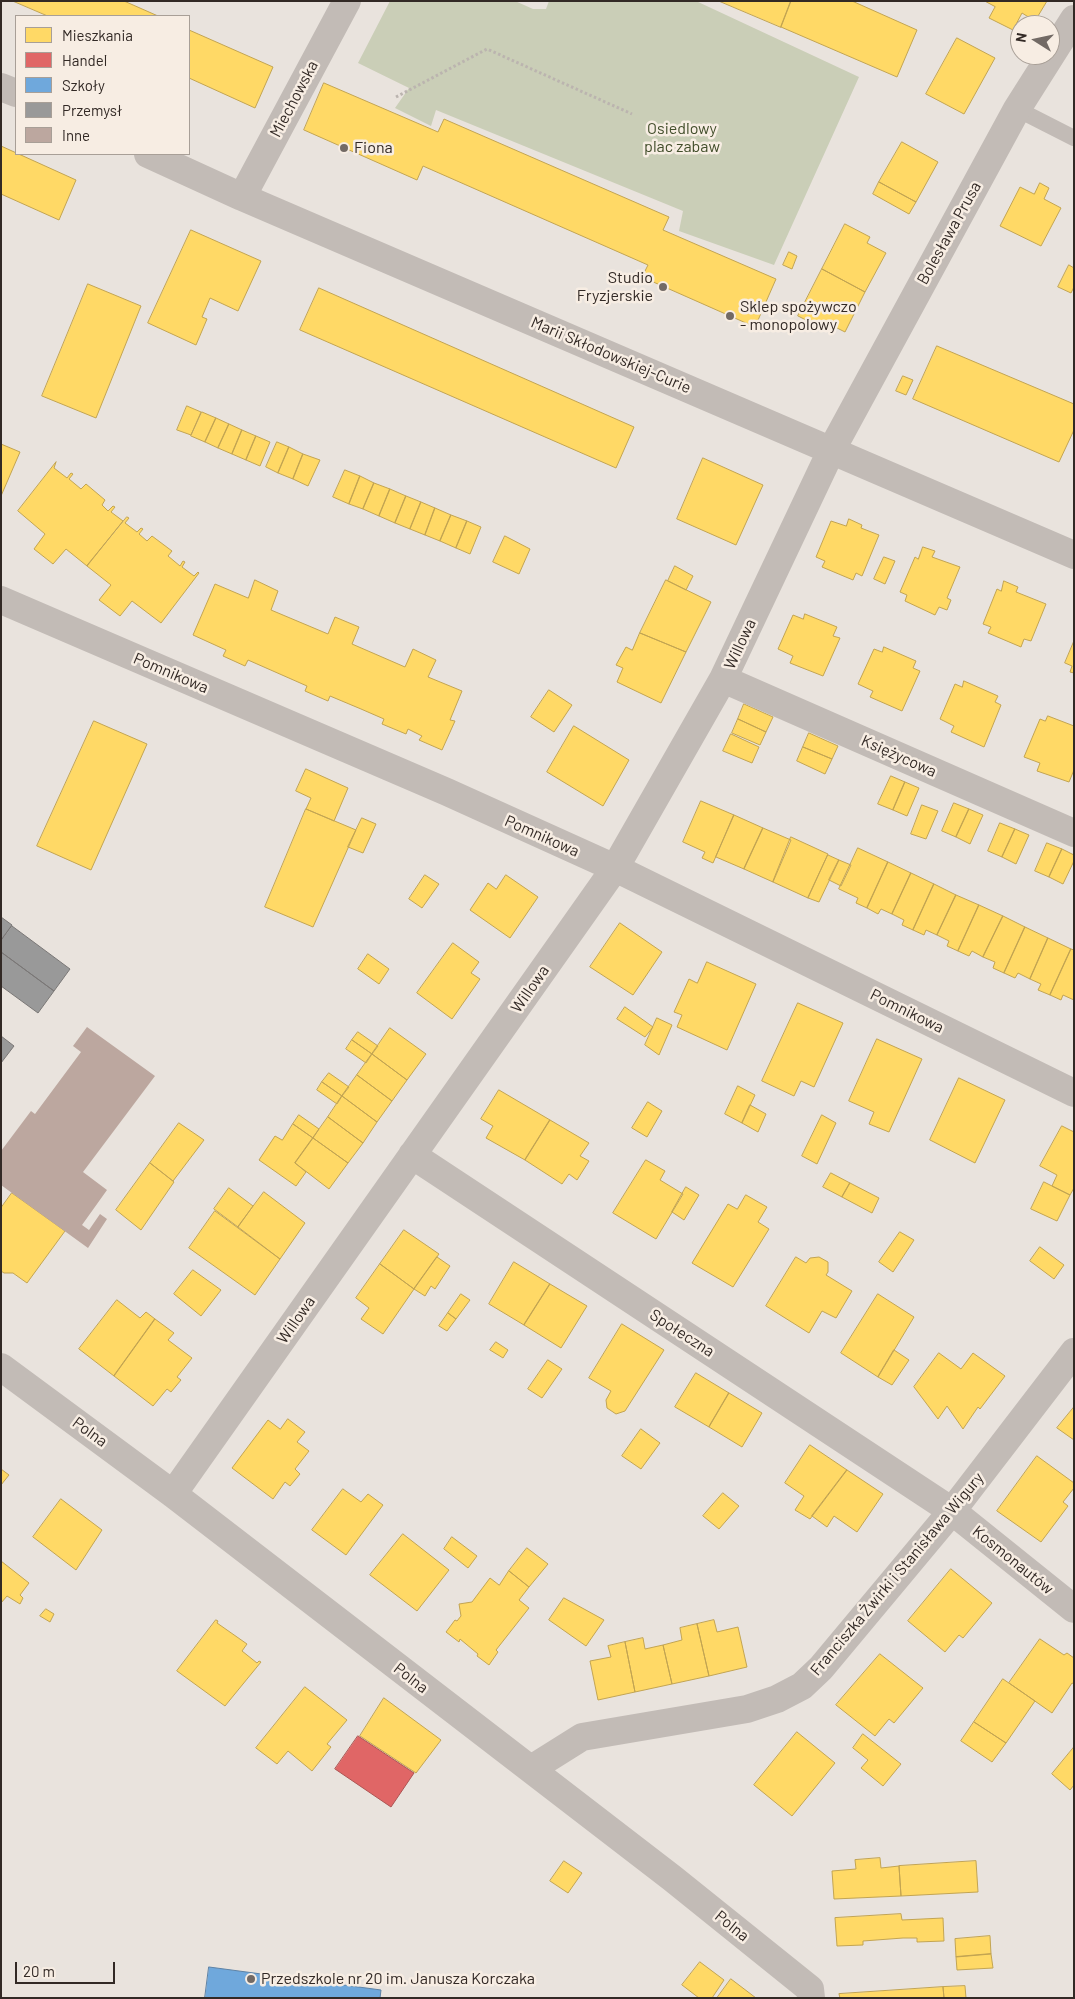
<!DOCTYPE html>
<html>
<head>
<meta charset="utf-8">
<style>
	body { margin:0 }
	#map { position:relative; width:1075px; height:1999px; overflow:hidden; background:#e9e3dd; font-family:Barlow,sans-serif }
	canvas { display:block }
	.frame { position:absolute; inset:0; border:2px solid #322925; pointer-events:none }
	.legend { position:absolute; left:15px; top:15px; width:175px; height:140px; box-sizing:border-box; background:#f7ede3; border:1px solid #a89f97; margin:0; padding:6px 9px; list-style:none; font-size:15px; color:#322925 }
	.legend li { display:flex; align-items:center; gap:10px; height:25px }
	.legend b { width:25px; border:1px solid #a89f97 }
	.north { position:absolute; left:1010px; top:15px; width:50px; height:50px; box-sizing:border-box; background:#f7ede3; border:1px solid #a89f97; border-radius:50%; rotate:280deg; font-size:14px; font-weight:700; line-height:20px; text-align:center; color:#322925 }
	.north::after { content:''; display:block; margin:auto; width:18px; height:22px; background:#726a65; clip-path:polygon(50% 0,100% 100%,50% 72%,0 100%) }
	.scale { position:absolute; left:15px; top:1962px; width:100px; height:22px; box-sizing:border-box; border:2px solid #322925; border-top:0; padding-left:6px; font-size:15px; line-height:18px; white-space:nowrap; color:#322925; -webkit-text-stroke:4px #f7ede3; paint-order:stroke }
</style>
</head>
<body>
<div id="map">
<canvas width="1075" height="1999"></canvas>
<div class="frame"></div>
<ul class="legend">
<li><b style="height:14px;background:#ffd966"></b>Mieszkania</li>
<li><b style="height:14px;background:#e06666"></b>Handel</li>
<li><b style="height:14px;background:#6fa8dc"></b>Szkoły</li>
<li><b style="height:14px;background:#999"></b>Przemysł</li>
<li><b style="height:14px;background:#bca79f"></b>Inne</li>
</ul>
<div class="north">N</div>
<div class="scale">20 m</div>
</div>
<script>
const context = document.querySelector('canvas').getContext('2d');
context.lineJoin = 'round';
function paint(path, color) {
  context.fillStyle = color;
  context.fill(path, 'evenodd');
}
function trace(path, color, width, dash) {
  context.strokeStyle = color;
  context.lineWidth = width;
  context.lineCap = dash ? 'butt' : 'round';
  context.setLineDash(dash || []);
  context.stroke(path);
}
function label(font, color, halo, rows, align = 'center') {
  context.font = font + ' Barlow,sans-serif';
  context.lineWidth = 5;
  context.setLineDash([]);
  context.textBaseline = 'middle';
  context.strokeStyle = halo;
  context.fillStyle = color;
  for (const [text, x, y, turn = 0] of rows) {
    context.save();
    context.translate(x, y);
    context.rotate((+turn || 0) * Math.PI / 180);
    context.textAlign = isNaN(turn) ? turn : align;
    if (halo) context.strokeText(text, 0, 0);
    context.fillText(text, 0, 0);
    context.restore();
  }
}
paint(new Path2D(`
	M 390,1 L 515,1 L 533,9 L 546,9 L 549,1 L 696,1 L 859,77 L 774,265 L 679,231 L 683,211 L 436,110 L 431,126 L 395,108 L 409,88 L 358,63 Z`), '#caceb7');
const homes = new Path2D(`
	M 13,1 L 124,1 L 158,16 L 48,16 Z
	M 719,1 L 791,1 L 781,27 Z
	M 791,1 L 852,1 L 917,30 L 897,77 L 781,27 Z
	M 985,1 L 1047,1 L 1035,21 L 1022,13 L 1013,30 L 989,18 L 995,7 Z
	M 189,30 L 273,67 L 255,108 L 189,78 Z
	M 957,38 L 995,58 L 964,114 L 926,94 Z
	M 324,83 L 438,132 L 444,119 L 669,217 L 663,230 L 776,279 L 755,327 L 642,277 L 648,265 L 423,166 L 417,180 L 304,130 Z
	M 902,142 L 938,162 L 916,202 L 879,182 Z
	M 1,146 L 76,180 L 59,220 L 1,194 Z
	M 879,182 L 916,202 L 909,214 L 873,194 Z
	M 1040,183 L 1049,188 L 1044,199 L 1061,208 L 1041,246 L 1000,226 L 1020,187 L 1034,194 Z
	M 845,224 L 870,237 L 867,243 L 886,253 L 865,292 L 822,269 Z
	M 191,230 L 261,261 L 238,311 L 210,298 L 202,317 L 207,319 L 196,345 L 148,323 Z
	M 789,252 L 797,256 L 792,269 L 783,265 Z
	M 1069,265 L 1074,268 L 1074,287 L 1071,293 L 1058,287 Z
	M 822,269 L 865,292 L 845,332 L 825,322 L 822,328 L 798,316 Z
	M 88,284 L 141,306 L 96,418 L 42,396 Z
	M 319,288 L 634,427 L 616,468 L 300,330 Z
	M 937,346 L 1074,404 L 1074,430 L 1059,462 L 913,399 Z
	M 903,376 L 913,380 L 906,395 L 896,391 Z
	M 187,406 L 201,412 L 191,435 L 177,430 Z
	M 202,412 L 216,418 L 205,442 L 191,436 Z
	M 216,418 L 229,424 L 218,448 L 205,442 Z
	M 229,424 L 242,430 L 232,454 L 218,448 Z
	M 242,430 L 256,436 L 246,460 L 232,454 Z
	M 256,436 L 270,442 L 260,466 L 246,460 Z
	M 277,442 L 289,447 L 278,473 L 266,467 Z
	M 1,444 L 20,452 L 1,496 Z
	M 289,447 L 303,454 L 293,479 L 278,473 Z
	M 303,454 L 320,460 L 308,486 L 293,479 Z
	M 703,458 L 763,485 L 736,545 L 677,519 Z
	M 56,462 L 54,468 L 67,478 L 71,473 L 73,474 L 69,479 L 81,489 L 86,484 L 105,500 L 102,505 L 108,511 L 113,506 L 115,507 L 111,512 L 123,521 L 87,566 L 66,549 L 53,564 L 34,549 L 45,534 L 18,511 Z
	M 345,470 L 360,476 L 349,504 L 333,497 Z
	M 360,476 L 374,483 L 363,509 L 349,504 Z
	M 374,483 L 390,489 L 379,516 L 363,509 Z
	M 390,489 L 406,496 L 395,523 L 379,516 Z
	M 406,496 L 421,502 L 410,529 L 395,523 Z
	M 421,502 L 435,508 L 425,535 L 410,529 Z
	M 435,508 L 451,515 L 440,541 L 425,535 Z
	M 451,515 L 467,521 L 456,548 L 440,541 Z
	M 127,517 L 129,518 L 125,523 L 137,532 L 141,528 L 143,529 L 139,534 L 147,541 L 152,536 L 172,551 L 168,556 L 180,566 L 183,561 L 185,562 L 182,567 L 194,576 L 198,572 L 199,573 L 161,623 L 132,601 L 120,616 L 99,600 L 111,585 L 87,566 Z
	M 849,519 L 862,525 L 861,528 L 879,535 L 862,576 L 856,573 L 853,580 L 822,567 L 825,561 L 816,557 L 831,521 L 846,526 Z
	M 467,521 L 481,527 L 470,554 L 456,548 Z
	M 505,536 L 530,549 L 519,574 L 493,562 Z
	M 923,547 L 935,551 L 932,557 L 960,567 L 947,598 L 951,600 L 947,610 L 939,607 L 935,615 L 905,601 L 907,595 L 900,592 L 915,557 L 918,559 Z
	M 884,557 L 895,561 L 885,584 L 874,579 Z
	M 675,566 L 693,576 L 686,590 L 668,581 Z
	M 255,580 L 278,591 L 271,610 L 328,634 L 335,617 L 359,627 L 352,644 L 405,667 L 413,649 L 436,660 L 428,677 L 462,691 L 450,720 L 455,721 L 442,750 L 419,740 L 422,736 L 408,729 L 406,734 L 382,724 L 384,719 L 361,709 L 330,696 L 328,701 L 305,691 L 307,686 L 248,660 L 245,666 L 223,656 L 226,650 L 193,635 L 215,584 L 248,598 Z
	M 666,580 L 711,602 L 686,652 L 640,633 Z
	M 1004,581 L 1018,587 L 1016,592 L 1046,604 L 1031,641 L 1024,639 L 1021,647 L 988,633 L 991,627 L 983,624 L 997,589 L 1001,591 Z
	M 805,614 L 837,627 L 833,636 L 840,638 L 823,676 L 790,663 L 793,656 L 778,649 L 793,615 L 803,619 Z
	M 640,633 L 686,652 L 661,703 L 617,682 L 623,668 L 616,665 L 626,647 L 632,650 Z
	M 1074,641 L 1074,673 L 1070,672 L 1072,666 L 1065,663 Z
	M 884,647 L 916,661 L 913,668 L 920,671 L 902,711 L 870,697 L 873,691 L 858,684 L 874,649 L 882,652 Z
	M 964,681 L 998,696 L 995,702 L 1001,705 L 984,747 L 951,732 L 954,726 L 940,719 L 955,684 L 962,687 Z
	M 549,690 L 572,705 L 554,732 L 531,717 Z
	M 744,704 L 773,717 L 766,732 L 738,719 Z
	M 1048,716 L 1074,726 L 1074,770 L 1069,782 L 1037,771 L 1040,763 L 1024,757 L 1040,719 L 1045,721 Z
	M 738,719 L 766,732 L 760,745 L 732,733 Z
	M 94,721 L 147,744 L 91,870 L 37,846 Z
	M 574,726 L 629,760 L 603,806 L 547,772 Z
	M 809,733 L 838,746 L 832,759 L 803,747 Z
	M 731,734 L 759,747 L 752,763 L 723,751 Z
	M 803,747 L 832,759 L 825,774 L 797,761 Z
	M 306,769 L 348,788 L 334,821 L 306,809 L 311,798 L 296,791 Z
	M 891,776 L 905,782 L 893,810 L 878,804 Z
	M 905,782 L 919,788 L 907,816 L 893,810 Z
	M 701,801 L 734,815 L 713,863 L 702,858 L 705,852 L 683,842 Z
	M 954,803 L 969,809 L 956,837 L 942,831 Z
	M 922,805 L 938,811 L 926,839 L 911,834 Z
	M 306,809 L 356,830 L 313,927 L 265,907 Z
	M 969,809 L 983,815 L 970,844 L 956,837 Z
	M 734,815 L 763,828 L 744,869 L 716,857 Z
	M 362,818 L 376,824 L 363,853 L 348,847 Z
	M 1000,823 L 1015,829 L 1002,857 L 988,851 Z
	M 763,828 L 791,840 L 773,882 L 744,869 Z
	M 1015,829 L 1029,835 L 1016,864 L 1002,857 Z
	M 791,837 L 828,854 L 808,898 L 773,882 Z
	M 1047,843 L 1062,849 L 1049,877 L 1035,871 Z
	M 858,848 L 888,862 L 867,908 L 856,903 L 858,898 L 839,889 Z
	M 1062,849 L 1074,855 L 1074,861 L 1063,884 L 1049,877 Z
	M 828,855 L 839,860 L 819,902 L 808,898 Z
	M 839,860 L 851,865 L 841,886 L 829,880 Z
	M 888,862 L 911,873 L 892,914 L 881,909 L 878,914 L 867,908 Z
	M 911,873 L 934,884 L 913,930 L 902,925 L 904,920 L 892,914 Z
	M 425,875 L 439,884 L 422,908 L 409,899 Z
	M 506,875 L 538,897 L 510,938 L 470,910 L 488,883 L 496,889 Z
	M 934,884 L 956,895 L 937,935 L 926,930 L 924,935 L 913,930 Z
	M 956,895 L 979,905 L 958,951 L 947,946 L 949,941 L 937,935 Z
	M 979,905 L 1003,916 L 983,957 L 972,951 L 969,956 L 958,951 Z
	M 1003,916 L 1025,927 L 1004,973 L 993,968 L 995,962 L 983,957 Z
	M 620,923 L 662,952 L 633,995 L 590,967 Z
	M 1025,927 L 1048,938 L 1030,979 L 1018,973 L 1015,978 L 1004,973 Z
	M 1048,938 L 1071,949 L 1050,995 L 1038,990 L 1041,984 L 1030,979 Z
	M 453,943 L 479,962 L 471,973 L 480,979 L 452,1019 L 417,993 Z
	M 1071,949 L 1074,950 L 1074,1000 L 1063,995 L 1061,1000 L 1050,995 Z
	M 368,954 L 389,969 L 379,984 L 358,969 Z
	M 707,962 L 756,984 L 727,1050 L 677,1027 L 682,1015 L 674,1012 L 689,979 L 697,983 Z
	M 798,1003 L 843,1023 L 814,1087 L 801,1081 L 794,1096 L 762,1081 Z
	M 625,1007 L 653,1027 L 645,1037 L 617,1019 Z
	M 657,1018 L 672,1025 L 659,1055 L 645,1045 Z
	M 390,1028 L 426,1054 L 407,1080 L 372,1054 Z
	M 358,1032 L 378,1046 L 372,1054 L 352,1040 Z
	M 877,1039 L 922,1059 L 889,1132 L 869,1124 L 874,1112 L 849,1101 Z
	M 352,1040 L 372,1054 L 366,1063 L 346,1049 Z
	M 372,1054 L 407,1080 L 392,1101 L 357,1075 Z
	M 329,1073 L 349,1087 L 342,1096 L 322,1082 Z
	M 357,1075 L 392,1101 L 377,1122 L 342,1096 Z
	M 959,1078 L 1005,1100 L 975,1163 L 930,1140 Z
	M 322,1082 L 342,1096 L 337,1104 L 317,1090 Z
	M 738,1086 L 755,1095 L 742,1123 L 725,1114 Z
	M 499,1090 L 550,1120 L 525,1160 L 486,1138 L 493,1126 L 481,1119 Z
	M 342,1096 L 377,1122 L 363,1143 L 328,1117 Z
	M 648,1102 L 662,1111 L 647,1137 L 632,1128 Z
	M 750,1105 L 766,1114 L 758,1132 L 742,1123 Z
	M 299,1115 L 319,1129 L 313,1138 L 293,1124 Z
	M 822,1115 L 836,1123 L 817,1164 L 802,1156 Z
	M 328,1117 L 363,1143 L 348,1163 L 313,1138 Z
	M 550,1120 L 589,1143 L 580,1156 L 589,1161 L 577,1180 L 569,1174 L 562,1184 L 525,1160 Z
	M 179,1123 L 204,1140 L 173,1181 L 150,1163 Z
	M 293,1124 L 313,1138 L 295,1163 L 306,1172 L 296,1186 L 259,1160 L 275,1136 L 282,1140 Z
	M 1062,1126 L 1074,1132 L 1074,1188 L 1070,1195 L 1052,1186 L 1057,1175 L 1040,1166 Z
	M 313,1138 L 348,1163 L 329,1189 L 295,1163 Z
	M 646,1160 L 665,1171 L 660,1180 L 683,1194 L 656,1239 L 613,1213 Z
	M 150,1163 L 174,1182 L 141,1230 L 116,1210 Z
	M 831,1173 L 850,1183 L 842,1197 L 823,1187 Z
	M 1044,1182 L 1070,1195 L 1057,1221 L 1031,1209 Z
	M 850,1183 L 879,1198 L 872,1213 L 842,1197 Z
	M 686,1187 L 699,1195 L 684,1220 L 672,1212 Z
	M 229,1188 L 253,1206 L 238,1227 L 214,1209 Z
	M 264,1192 L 305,1223 L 280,1259 L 238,1227 Z
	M 12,1193 L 65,1231 L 27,1283 L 13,1273 L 4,1273 L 1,1271 L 1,1208 Z
	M 746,1195 L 767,1207 L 758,1222 L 769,1229 L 733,1287 L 692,1263 L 728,1204 L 737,1209 Z
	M 215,1211 L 280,1259 L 255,1295 L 189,1248 Z
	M 404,1230 L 439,1254 L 414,1289 L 380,1264 Z
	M 900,1232 L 914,1240 L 893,1272 L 879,1262 Z
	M 1040,1247 L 1064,1265 L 1054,1279 L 1030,1261 Z
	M 437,1257 L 450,1266 L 435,1289 L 431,1286 L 425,1296 L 414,1289 Z
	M 796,1257 L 806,1263 L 810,1258 L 819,1257 L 828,1262 L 828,1272 L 826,1275 L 852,1291 L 836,1318 L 822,1311 L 809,1333 L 766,1306 Z
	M 514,1262 L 550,1284 L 524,1325 L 489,1304 Z
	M 380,1264 L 414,1289 L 383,1334 L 361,1319 L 369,1308 L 356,1298 Z
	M 193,1270 L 221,1290 L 201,1316 L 174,1294 Z
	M 550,1284 L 587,1306 L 561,1348 L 524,1325 Z
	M 461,1294 L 470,1300 L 456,1319 L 448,1313 Z
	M 878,1294 L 914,1317 L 878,1377 L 841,1353 Z
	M 117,1300 L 140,1318 L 146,1312 L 155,1319 L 114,1376 L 79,1349 Z
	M 448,1313 L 456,1319 L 447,1331 L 439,1326 Z
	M 155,1319 L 174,1333 L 168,1340 L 192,1358 L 177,1377 L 181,1380 L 171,1392 L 167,1389 L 153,1406 L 114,1376 Z
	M 622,1324 L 664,1350 L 625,1411 L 616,1414 L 607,1408 L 606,1400 L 611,1391 L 589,1378 Z
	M 496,1342 L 508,1350 L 503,1358 L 490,1350 Z
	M 894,1350 L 909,1360 L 892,1385 L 878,1377 Z
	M 939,1353 L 961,1369 L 973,1353 L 1005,1376 L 980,1409 L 978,1407 L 963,1429 L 947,1406 L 938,1419 L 914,1387 Z
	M 548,1360 L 562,1369 L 542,1398 L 528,1389 Z
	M 696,1373 L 729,1393 L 709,1427 L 675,1407 Z
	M 729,1393 L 762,1413 L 742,1447 L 709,1427 Z
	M 1074,1407 L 1074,1440 L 1057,1428 Z
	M 288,1419 L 305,1432 L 297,1442 L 309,1451 L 295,1469 L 300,1474 L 290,1486 L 285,1482 L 273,1499 L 232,1468 L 268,1420 L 280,1429 Z
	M 641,1429 L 660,1443 L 641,1469 L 622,1456 Z
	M 810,1445 L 847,1470 L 810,1519 L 795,1510 L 804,1496 L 785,1483 Z
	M 1037,1456 L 1074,1483 L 1074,1488 L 1063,1502 L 1068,1506 L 1041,1542 L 997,1511 Z
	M 1,1469 L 9,1475 L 1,1485 Z
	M 847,1470 L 883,1494 L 857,1532 L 834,1516 L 827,1527 L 812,1516 Z
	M 343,1489 L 361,1502 L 368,1494 L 383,1505 L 346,1555 L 312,1530 Z
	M 723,1493 L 739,1506 L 719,1529 L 703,1516 Z
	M 61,1499 L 102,1530 L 76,1570 L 33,1537 Z
	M 403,1534 L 449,1570 L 417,1611 L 370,1575 Z
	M 452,1537 L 477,1556 L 468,1568 L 444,1549 Z
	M 527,1548 L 548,1564 L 529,1587 L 509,1571 Z
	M 1,1561 L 29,1583 L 20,1595 L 23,1598 L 20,1604 L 7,1596 L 1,1603 Z
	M 951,1569 L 992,1603 L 963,1638 L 959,1635 L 945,1652 L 908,1621 Z
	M 509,1571 L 529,1587 L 519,1600 L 529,1608 L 496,1650 L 498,1652 L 489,1665 L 477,1656 L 478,1654 L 460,1639 L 459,1642 L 446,1632 L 455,1620 L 457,1621 L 461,1616 L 459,1604 L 472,1602 L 490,1578 L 499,1585 Z
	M 564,1598 L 604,1620 L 586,1646 L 549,1620 Z
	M 46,1609 L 54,1614 L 50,1622 L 40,1616 Z
	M 216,1620 L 218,1621 L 217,1623 L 247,1644 L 242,1651 L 257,1663 L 259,1661 L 261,1662 L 225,1706 L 177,1671 Z
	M 714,1620 L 717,1632 L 738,1627 L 747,1667 L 709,1676 L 697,1624 Z
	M 697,1624 L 709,1676 L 672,1684 L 663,1645 L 682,1640 L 680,1628 Z
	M 643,1638 L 645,1649 L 663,1645 L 672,1684 L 635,1692 L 625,1642 Z
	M 1040,1639 L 1064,1655 L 1067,1653 L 1074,1658 L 1074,1684 L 1072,1683 L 1052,1713 L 1009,1683 Z
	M 625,1642 L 635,1692 L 598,1700 L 590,1661 L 611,1657 L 608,1646 Z
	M 880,1654 L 923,1688 L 894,1723 L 889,1719 L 875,1736 L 836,1705 Z
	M 1003,1679 L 1035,1701 L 1006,1743 L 974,1722 Z
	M 305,1687 L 347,1720 L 327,1744 L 331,1747 L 312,1771 L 288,1751 L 277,1764 L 256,1748 Z
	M 384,1698 L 441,1740 L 416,1773 L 360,1736 Z
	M 974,1722 L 1006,1743 L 992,1762 L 961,1741 Z
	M 797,1732 L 835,1763 L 792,1816 L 754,1785 Z
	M 863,1734 L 901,1764 L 883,1786 L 861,1768 L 868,1760 L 853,1748 Z
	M 1074,1747 L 1074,1785 L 1070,1790 L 1052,1774 Z
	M 880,1858 L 881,1868 L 899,1866 L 901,1896 L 834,1899 L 832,1871 L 856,1869 L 855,1860 Z
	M 564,1861 L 582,1873 L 568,1893 L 550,1881 Z
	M 976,1861 L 978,1892 L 901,1896 L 899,1866 Z
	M 901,1914 L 902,1920 L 943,1918 L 944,1941 L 917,1942 L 917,1938 L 903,1938 L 863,1941 L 863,1945 L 837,1946 L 835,1918 Z
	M 990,1936 L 991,1954 L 956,1957 L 955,1939 Z
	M 991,1954 L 993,1968 L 957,1970 L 956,1957 Z
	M 700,1962 L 724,1980 L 712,1998 L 699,1998 L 682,1985 Z
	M 731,1979 L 756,1998 L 717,1998 Z
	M 965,1986 L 966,1998 L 944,1998 L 943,1987 Z
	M 943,1987 L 944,1998 L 840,1998 L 839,1994 Z`);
paint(homes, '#ffd966');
trace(homes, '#c2a452', 1);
const shops = new Path2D(`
	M 358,1736 L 414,1773 L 391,1807 L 335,1769 Z`);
paint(shops, '#e06666');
trace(shops, '#ac5452', 1);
const schools = new Path2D(`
	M 209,1967 L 381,1990 L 380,1998 L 205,1998 Z`);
paint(schools, '#6fa8dc');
trace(schools, '#5d82a5', 1);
const industry = new Path2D(`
	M 1,917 L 12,925 L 1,940 Z
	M 12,926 L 70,969 L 54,991 L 1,952 L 1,941 Z
	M 1,952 L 54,991 L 38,1013 L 1,986 Z
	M 1,1036 L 14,1046 L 1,1063 Z`);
paint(industry, '#999');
trace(industry, '#7a7776', 1);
paint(new Path2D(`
	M 87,1027 L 155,1076 L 83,1172 L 107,1190 L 82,1225 L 89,1230 L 100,1214 L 107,1219 L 88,1248 L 1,1185 L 1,1151 L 31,1111 L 35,1114 L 81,1052 L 73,1046 Z`), '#bca79f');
trace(new Path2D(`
	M 396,97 L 487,49 L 632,114`), '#bbb4af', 3, [2.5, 2.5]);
trace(new Path2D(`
	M 1017,109 L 1074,138`), '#c2bbb6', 16);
trace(new Path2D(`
	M 1,87 L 16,93
	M 148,154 L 242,197 L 1074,555
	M 242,197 L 347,1
	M 1,600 L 447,792 L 615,868 L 1074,1093
	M 723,679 L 1074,833
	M 412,1155 L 952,1511 L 1074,1609
	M 1,1367 L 173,1494 L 672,1878 L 810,1989 L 811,1998
	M 173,1494 L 615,868 L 723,679 L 831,451 L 1017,109 L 1074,19
	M 531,1769 L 582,1737 L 747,1709 L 777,1699 L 802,1686 L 821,1668 L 952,1511 L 1074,1352`), '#c2bbb6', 28);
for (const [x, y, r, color] of [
	[344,148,5,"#726a65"],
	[663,287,5,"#726a65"],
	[730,316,5,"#726a65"],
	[251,1979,5,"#726a65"]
]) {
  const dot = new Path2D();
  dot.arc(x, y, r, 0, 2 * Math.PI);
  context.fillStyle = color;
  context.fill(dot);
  trace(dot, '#f7ede3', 2);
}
label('16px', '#322925', '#f7ede3', [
	["Miechowska",294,99,-62],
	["Bolesława Prusa",949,233,-61],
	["Marii Skłodowskiej-Curie",611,355,23],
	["Willowa",740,644,-65],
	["Pomnikowa",171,673,23],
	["Księżycowa",899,756,24],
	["Pomnikowa",542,836,24],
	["Willowa",530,989,-55],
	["Pomnikowa",907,1011,26],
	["Willowa",296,1320,-55],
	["Społeczna",682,1333,33],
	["Polna",90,1432,36],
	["Kosmonautów",1013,1560,39],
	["Franciszka Żwirki i Stanisława Wigury",897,1574,-50],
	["Polna",411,1678,38],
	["Polna",732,1926,39]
]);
label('16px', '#424e2b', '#f7ede3', [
	["Osiedlowy",682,129],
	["plac zabaw",682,147]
]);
label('16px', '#322925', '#f7ede3', [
	["Fiona",354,148],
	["Studio",653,278,"right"],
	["Fryzjerskie",653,296,"right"],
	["Sklep spożywczo",740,307],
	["- monopolowy",740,325],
	["Przedszkole nr 20 im. Janusza Korczaka",261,1979]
], 'left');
</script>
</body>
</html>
